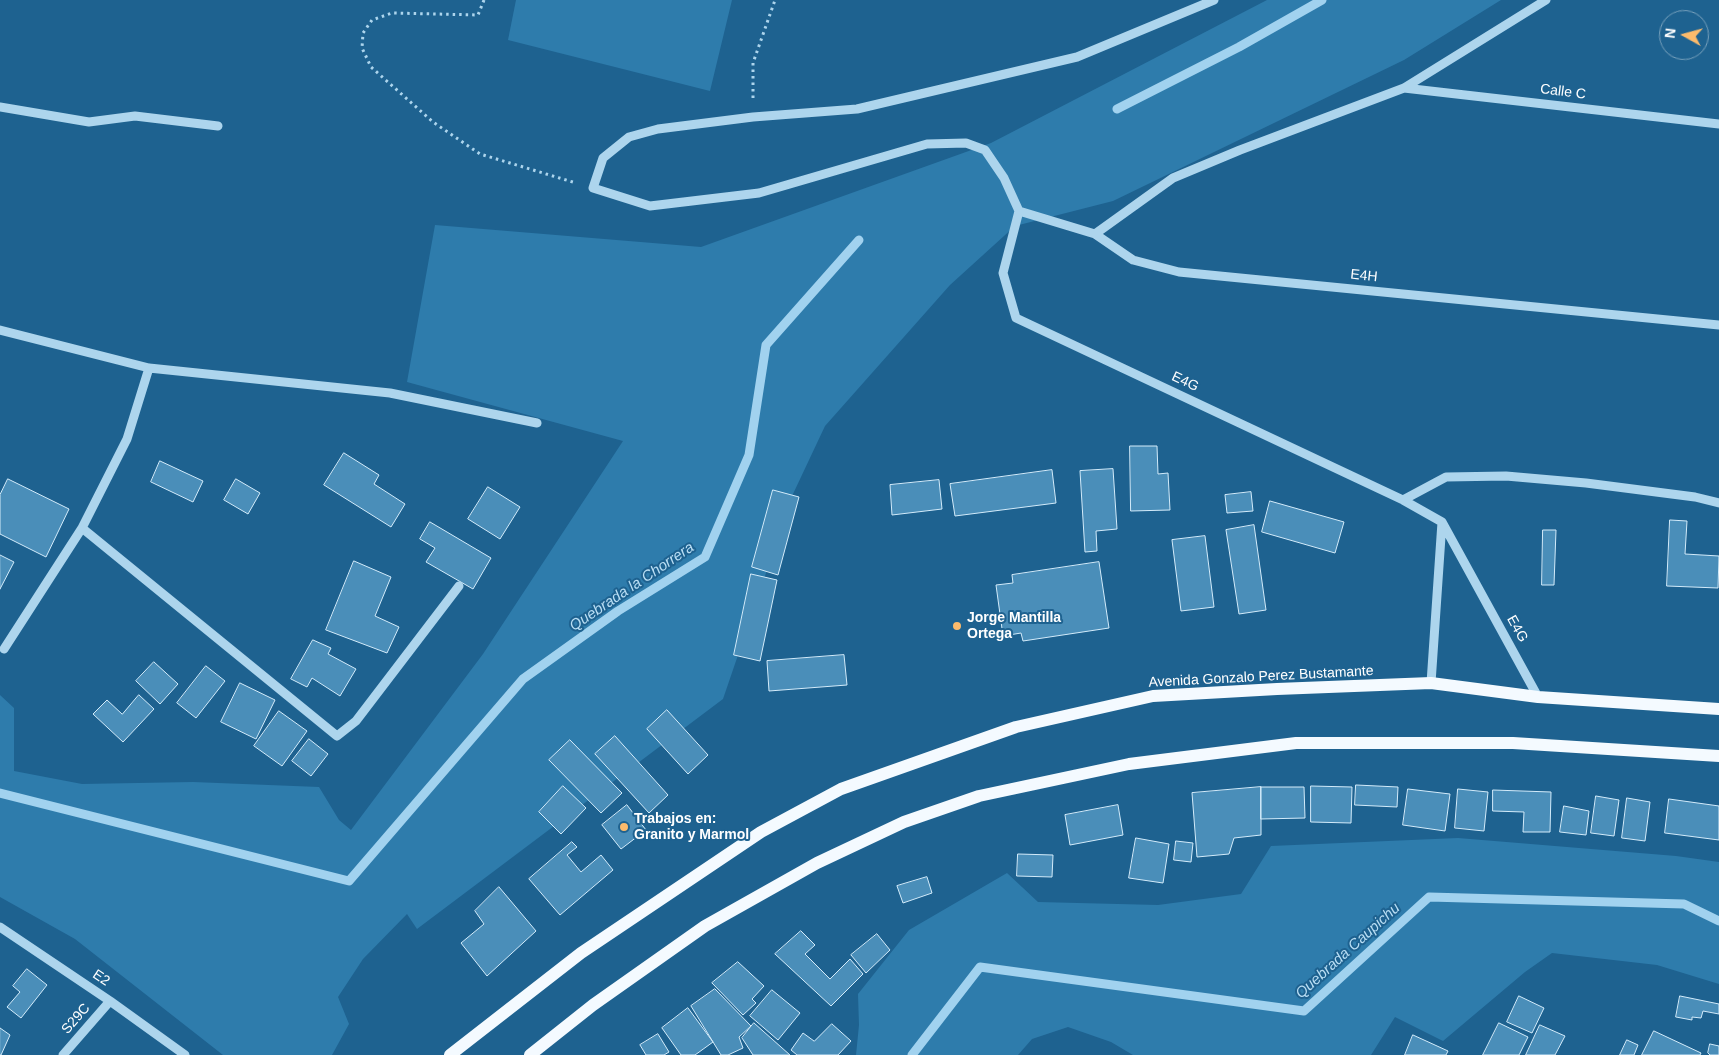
<!DOCTYPE html>
<html>
<head>
<meta charset="utf-8">
<style>
	body { margin:0 }
	#map { position:relative; width:1719px; height:1055px; overflow:hidden; background:#1e6290; font-family:Helvetica,sans-serif }
	canvas { display:block }
	.north { position:absolute; left:1659px; top:10px; width:50px; height:50px; box-sizing:border-box; background:#1e6290; border:1px solid #78a1bc; border-radius:50%; rotate:277deg; font-size:14px; font-weight:700; line-height:20px; text-align:center; color:#fff }
	.north::after { content:''; display:block; margin:auto; width:18px; height:22px; background:#fcbb6c; clip-path:polygon(50% 0,100% 100%,50% 72%,0 100%) }
</style>
</head>
<body>
<div id="map">
<canvas width="1719" height="1055"></canvas>
<div class="north">N</div>
</div>
<script>
const context = document.querySelector('canvas').getContext('2d');
context.lineJoin = 'round';
function paint(path, color) {
  context.fillStyle = color;
  context.fill(path, 'evenodd');
}
function trace(path, color, width, dash) {
  context.strokeStyle = color;
  context.lineWidth = width;
  context.lineCap = dash ? 'butt' : 'round';
  context.setLineDash(dash || []);
  context.stroke(path);
}
function label(font, color, halo, rows, align = 'center') {
  context.font = font + ' Helvetica,sans-serif';
  context.lineWidth = 4;
  context.setLineDash([]);
  context.textBaseline = 'middle';
  context.strokeStyle = halo;
  context.fillStyle = color;
  for (const [text, x, y, turn = 0] of rows) {
    context.save();
    context.translate(x, y);
    context.rotate((+turn || 0) * Math.PI / 180);
    context.textAlign = isNaN(turn) ? turn : align;
    if (halo) context.strokeText(text, 0, 0);
    context.fillText(text, 0, 0);
    context.restore();
  }
}
paint(new Path2D(`
	M 516,0 L 732,0 L 710,91 L 508,40 Z
	M 1267,0 L 1501,0 L 1404,60 L 1113,201 L 1015,226 L 950,285 L 825,426 L 793,494 L 723,699 L 417,929 L 407,914 L 363,959 L 338,997 L 349,1024 L 332,1055 L 223,1055 L 75,939 L 0,897 L 0,695 L 14,708 L 14,771 L 82,784 L 193,782 L 319,787 L 339,820 L 351,830 L 483,654 L 623,441 L 407,382 L 435,225 L 701,247 L 991,143 Z
	M 1458,838 L 1676,856 L 1719,862 L 1719,984 L 1657,965 L 1552,953 L 1525,972 L 1443,1041 L 1395,1017 L 1371,1055 L 1133,1055 L 1111,1042 L 1068,1027 L 1032,1039 L 1018,1055 L 856,1055 L 859,1025 L 858,994 L 909,930 L 1007,873 L 1038,902 L 1158,905 L 1241,894 L 1271,846 Z`), '#2e7cac');
trace(new Path2D(`
	M 1117,109 L 1239,47 L 1322,0
	M 0,793 L 349,881 L 523,679 L 618,611 L 705,557 L 749,455 L 766,345 L 859,240
	M 912,1055 L 980,967 L 1304,1011 L 1429,897 L 1684,904 L 1719,921`), '#a1d2ef', 9);
const building = new Path2D(`
	M 1130,446 L 1157,446 L 1158,474 L 1168,473 L 1170,510 L 1131,511 Z
	M 344,453 L 379,475 L 374,484 L 405,504 L 391,527 L 324,485 Z
	M 160,461 L 203,481 L 193,502 L 151,482 Z
	M 1113,469 L 1117,529 L 1096,531 L 1097,551 L 1085,552 L 1080,471 Z
	M 1052,470 L 1056,503 L 955,516 L 950,484 Z
	M 8,479 L 69,509 L 46,557 L 0,534 L 0,495 Z
	M 236,479 L 260,493 L 248,514 L 224,500 Z
	M 939,480 L 942,509 L 892,515 L 890,485 Z
	M 488,487 L 520,507 L 500,539 L 468,519 Z
	M 773,490 L 799,497 L 778,575 L 752,567 Z
	M 1251,492 L 1253,511 L 1227,513 L 1225,495 Z
	M 1270,501 L 1344,522 L 1335,553 L 1262,532 Z
	M 1670,520 L 1687,521 L 1685,554 L 1719,556 L 1718,588 L 1667,586 Z
	M 430,522 L 491,558 L 473,589 L 426,562 L 435,548 L 420,539 Z
	M 1254,525 L 1266,610 L 1239,614 L 1226,530 Z
	M 1543,530 L 1556,530 L 1554,585 L 1542,585 Z
	M 1205,536 L 1214,607 L 1181,611 L 1172,540 Z
	M 0,555 L 14,562 L 0,589 Z
	M 354,561 L 391,577 L 375,616 L 399,627 L 387,653 L 326,630 Z
	M 1099,562 L 1109,628 L 1023,641 L 1021,633 L 1003,636 L 996,585 L 1013,583 L 1012,575 Z
	M 751,574 L 777,580 L 760,661 L 734,655 Z
	M 313,640 L 331,648 L 328,654 L 356,669 L 340,696 L 312,678 L 307,687 L 291,679 Z
	M 844,655 L 847,685 L 769,691 L 767,661 Z
	M 154,662 L 178,684 L 160,704 L 136,681 Z
	M 206,666 L 225,681 L 196,718 L 177,703 Z
	M 240,683 L 275,700 L 256,739 L 221,722 Z
	M 139,695 L 154,709 L 123,742 L 93,714 L 107,700 L 122,714 Z
	M 667,710 L 708,755 L 688,774 L 647,729 Z
	M 279,711 L 307,731 L 282,766 L 254,746 Z
	M 615,736 L 668,795 L 649,813 L 595,754 Z
	M 309,739 L 328,754 L 311,776 L 292,761 Z
	M 570,740 L 622,793 L 601,813 L 549,760 Z
	M 1356,785 L 1398,787 L 1397,807 L 1355,805 Z
	M 563,786 L 586,808 L 561,834 L 539,812 Z
	M 1311,786 L 1352,787 L 1351,823 L 1311,822 Z
	M 1261,787 L 1261,835 L 1234,838 L 1229,854 L 1197,857 L 1192,793 Z
	M 1261,787 L 1304,787 L 1305,818 L 1261,819 Z
	M 1408,789 L 1450,794 L 1445,831 L 1403,825 Z
	M 1458,789 L 1488,792 L 1484,831 L 1455,828 Z
	M 1493,790 L 1551,792 L 1550,832 L 1523,832 L 1524,812 L 1493,811 Z
	M 1596,796 L 1619,800 L 1614,836 L 1591,833 Z
	M 1627,798 L 1650,802 L 1645,841 L 1622,838 Z
	M 1669,799 L 1719,806 L 1719,840 L 1665,833 Z
	M 627,805 L 646,830 L 621,849 L 602,825 Z
	M 1118,805 L 1123,835 L 1070,845 L 1065,815 Z
	M 1564,806 L 1589,811 L 1586,835 L 1560,832 Z
	M 1136,838 L 1169,844 L 1163,883 L 1129,878 Z
	M 1176,841 L 1193,843 L 1191,862 L 1174,860 Z
	M 572,842 L 577,847 L 567,855 L 581,872 L 601,855 L 613,870 L 560,915 L 529,879 Z
	M 1018,854 L 1053,855 L 1052,877 L 1017,876 Z
	M 927,877 L 932,893 L 903,903 L 897,886 Z
	M 499,887 L 536,931 L 487,976 L 461,943 L 484,924 L 475,911 Z
	M 801,931 L 815,945 L 805,954 L 830,979 L 850,959 L 863,974 L 831,1006 L 775,954 Z
	M 877,934 L 890,950 L 866,973 L 851,955 Z
	M 738,962 L 764,986 L 752,999 L 756,1003 L 743,1015 L 712,983 Z
	M 27,969 L 47,985 L 21,1018 L 7,1007 L 20,992 L 13,986 Z
	M 715,989 L 751,1026 L 739,1037 L 743,1048 L 728,1055 L 721,1055 L 691,1006 Z
	M 772,990 L 800,1013 L 778,1040 L 750,1016 Z
	M 1519,996 L 1544,1008 L 1532,1033 L 1507,1022 Z
	M 1680,996 L 1719,1004 L 1719,1014 L 1703,1011 L 1701,1018 L 1692,1017 L 1692,1020 L 1676,1017 Z
	M 688,1008 L 713,1042 L 695,1055 L 681,1055 L 662,1028 Z
	M 754,1023 L 790,1055 L 753,1055 L 742,1038 Z
	M 1499,1023 L 1528,1037 L 1519,1055 L 1483,1055 Z
	M 832,1024 L 851,1041 L 838,1055 L 797,1055 L 791,1050 L 803,1033 L 814,1041 Z
	M 1540,1025 L 1565,1036 L 1555,1055 L 1526,1055 Z
	M 0,1028 L 10,1035 L 1,1055 L 0,1055 Z
	M 1654,1031 L 1701,1053 L 1700,1055 L 1642,1055 Z
	M 658,1034 L 669,1052 L 664,1055 L 646,1055 L 640,1045 Z
	M 1413,1035 L 1448,1051 L 1446,1055 L 1405,1055 Z
	M 1627,1040 L 1638,1045 L 1634,1055 L 1620,1055 Z
	M 1710,1044 L 1719,1046 L 1719,1055 L 1710,1055 L 1708,1053 Z`);
paint(building, '#4a8eb9');
trace(building, '#d3ebfa', 1);
trace(new Path2D(`
	M 484,0 L 478,15 L 392,13 L 372,20 L 363,33 L 362,48 L 371,67 L 433,122 L 480,154 L 576,183
	M 753,98 L 753,63 L 775,0`), '#add5ed', 3, [2.5, 4]);
trace(new Path2D(`
	M 1404,88 L 1719,124
	M 0,107 L 89,122 L 135,116 L 218,126
	M 1019,211 L 1004,178 L 985,150 L 966,143 L 927,144 L 759,193 L 650,206 L 593,188 L 603,158 L 629,137 L 658,129 L 753,117 L 857,109 L 1077,57 L 1214,0
	M 1019,211 L 1003,273 L 1016,318 L 1403,500 L 1442,522 L 1538,697
	M 1019,211 L 1095,234 L 1133,260 L 1179,272 L 1719,325
	M 1095,234 L 1173,178 L 1240,150 L 1404,88 L 1546,0
	M 0,330 L 149,368 L 390,393 L 537,423
	M 149,368 L 127,439 L 82,528 L 337,736 L 356,721 L 459,586
	M 1403,500 L 1446,477 L 1506,476 L 1586,483 L 1695,497 L 1719,503
	M 4,649 L 82,528
	M 1431,683 L 1442,522
	M 0,927 L 110,1001 L 185,1055
	M 63,1055 L 110,1001`), '#add5ed', 9);
trace(new Path2D(`
	M 450,1055 L 581,953 L 761,832 L 841,789 L 1016,727 L 1153,696 L 1277,689 L 1431,683 L 1538,697 L 1719,709
	M 530,1055 L 593,1005 L 705,926 L 817,863 L 904,822 L 979,796 L 1129,764 L 1296,743 L 1513,743 L 1719,756`), '#f4faff', 12);
for (const [x, y, r, color] of [
	[957,626,5,"#fcbb6c"],
	[624,827,5,"#fcbb6c"]
]) {
  const dot = new Path2D();
  dot.arc(x, y, r, 0, 2 * Math.PI);
  context.fillStyle = color;
  context.fill(dot);
  trace(dot, '#1e6290', 2);
}
label('14px', '#fff', '#1e6290', [
	["Calle C",1563,92,7],
	["E4H",1364,276,6],
	["E4G",1185,382,25],
	["E4G",1517,629,61],
	["Avenida Gonzalo Perez Bustamante",1261,677,-3],
	["E2",101,978,34],
	["S29C",76,1019,-49]
]);
label('bold 14px', '#fff', '#1e6290', [
	["Jorge Mantilla",967,618],
	["Ortega",967,634],
	["Trabajos en:",634,819],
	["Granito y Marmol",634,835]
], 'left');
label('italic 15px', '#b9def4', '#1e6290', [
	["Quebrada la Chorrera",632,587,-34],
	["Quebrada Caupichu",1348,951,-42]
]);
</script>
</body>
</html>
